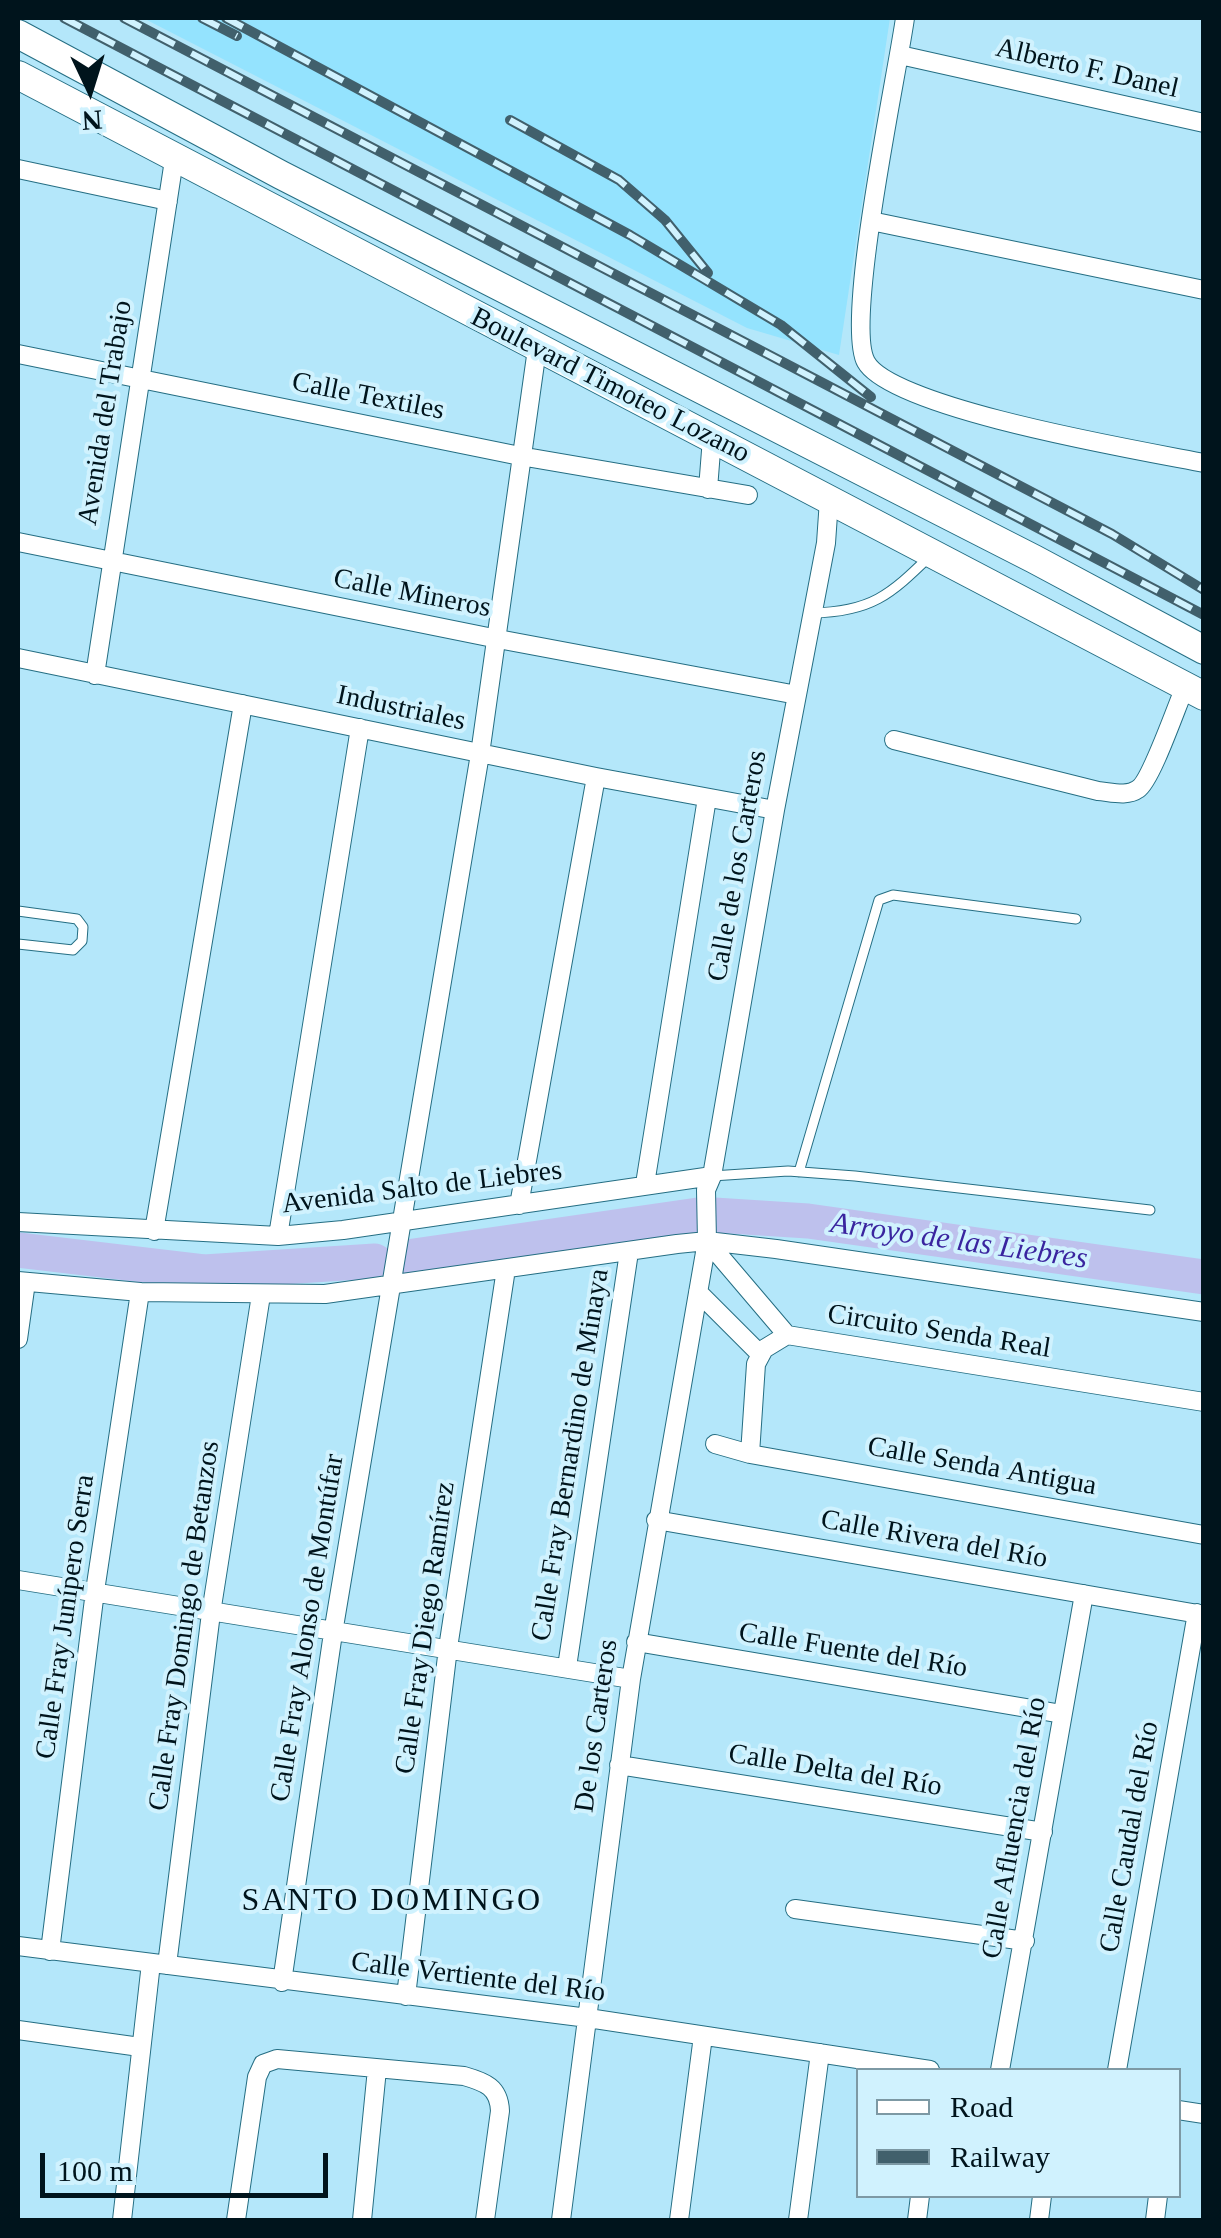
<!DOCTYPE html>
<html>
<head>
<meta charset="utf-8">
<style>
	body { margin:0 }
	#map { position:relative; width:1221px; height:2238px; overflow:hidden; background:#b4e7fa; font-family:Georgia,serif }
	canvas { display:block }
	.frame { position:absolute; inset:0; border:20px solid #00141c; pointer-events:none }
	.legend { position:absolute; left:856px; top:2068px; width:325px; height:130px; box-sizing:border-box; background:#d0f2fe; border:2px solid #7d99a4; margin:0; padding:12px 18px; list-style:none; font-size:30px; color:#00141c }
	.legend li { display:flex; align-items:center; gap:20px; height:50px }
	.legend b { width:50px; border:2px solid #7d99a4 }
	.north { position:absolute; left:40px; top:40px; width:100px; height:100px; -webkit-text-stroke:8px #d0f2fe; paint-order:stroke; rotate:176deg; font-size:28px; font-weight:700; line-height:40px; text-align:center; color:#00141c }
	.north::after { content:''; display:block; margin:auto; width:35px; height:45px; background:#00141c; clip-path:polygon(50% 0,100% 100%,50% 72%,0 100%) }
	.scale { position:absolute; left:40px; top:2153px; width:288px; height:45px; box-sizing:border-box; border:5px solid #00141c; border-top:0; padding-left:12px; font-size:30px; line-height:35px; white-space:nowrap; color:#00141c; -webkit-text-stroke:8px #d0f2fe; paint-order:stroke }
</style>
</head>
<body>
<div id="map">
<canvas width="1221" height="2238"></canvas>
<div class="frame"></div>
<ul class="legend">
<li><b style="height:12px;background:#fff"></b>Road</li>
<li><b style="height:12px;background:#41606c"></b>Railway</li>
</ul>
<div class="north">N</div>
<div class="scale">100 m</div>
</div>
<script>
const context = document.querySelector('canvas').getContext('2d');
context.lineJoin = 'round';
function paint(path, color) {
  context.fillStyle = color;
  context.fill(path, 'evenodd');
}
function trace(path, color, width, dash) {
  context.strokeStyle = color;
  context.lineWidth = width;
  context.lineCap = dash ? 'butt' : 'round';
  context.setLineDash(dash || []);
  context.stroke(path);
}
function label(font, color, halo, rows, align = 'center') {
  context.font = font + ' Georgia,serif';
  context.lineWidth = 8;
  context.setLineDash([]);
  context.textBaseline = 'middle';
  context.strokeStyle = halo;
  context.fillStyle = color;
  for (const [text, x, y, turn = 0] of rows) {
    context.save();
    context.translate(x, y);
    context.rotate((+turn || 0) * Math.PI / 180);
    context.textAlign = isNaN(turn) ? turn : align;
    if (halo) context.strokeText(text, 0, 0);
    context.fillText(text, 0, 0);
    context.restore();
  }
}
paint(new Path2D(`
	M 143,18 L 890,18 L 839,355 L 747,328 Z`), '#94e3fe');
trace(new Path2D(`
	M 714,1215 L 808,1221 L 1204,1277
	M 18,1250 L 204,1272 L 375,1261
	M 407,1257 L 698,1215`), '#bec1ed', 35);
const lane = new Path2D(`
	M 812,613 C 871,612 890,595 930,556
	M 18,911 L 77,919 L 83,927 L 82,941 L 73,950 L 18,944
	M 799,1172 L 879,900 L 893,895 L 1076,919
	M 712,1176 L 788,1171 L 855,1176 L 1150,1210`);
const street = new Path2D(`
	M 905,18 C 897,76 844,322 866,362 C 892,409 1143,451 1204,463
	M 900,55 L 1204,123
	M 18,169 L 168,201
	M 871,221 L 1204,290
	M 18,354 L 520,456 L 748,495
	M 708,489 L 712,438
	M 18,542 L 498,639 L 797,695
	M 18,658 L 596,777 L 775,810
	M 95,675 L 174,160
	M 894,740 L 1098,791 C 1111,792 1127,797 1138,789 C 1151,781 1177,705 1185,687
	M 645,1184 L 707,798
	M 519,1205 L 596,777
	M 18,1222 L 278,1236 L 343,1230 L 712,1176
	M 154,1231 L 243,704
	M 278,1236 L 360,728
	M 707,1241 L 787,1335 L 1204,1402
	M 18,1281 L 140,1292 L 325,1294 L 677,1244 L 707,1241 L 776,1249 L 1204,1312
	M 698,1292 L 760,1354
	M 18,1339 L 26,1282
	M 715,1444 L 750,1454 L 1204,1535
	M 750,1454 L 756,1364 L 764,1349 L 787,1335
	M 656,1520 L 1204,1615
	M 18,1580 L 631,1679
	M 636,1642 L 1062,1714
	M 567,1667 L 629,1252
	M 619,1765 L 1043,1832
	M 795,1909 L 1025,1941
	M 18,1946 L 588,2018 L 930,2070
	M 50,1951 L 95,1591 L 140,1292
	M 167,1965 L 211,1613 L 261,1295
	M 282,1982 L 333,1633 L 480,754 L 537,349
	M 406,1996 L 448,1648 L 506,1269
	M 18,2030 L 140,2047
	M 1000,2070 L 1084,1594
	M 1117,2070 L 1197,1613
	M 1178,2110 L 1204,2114
	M 122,2220 L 151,1963
	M 236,2220 L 257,2077 L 263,2064 L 277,2059 L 464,2076 C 485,2082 499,2087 500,2111 L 485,2220
	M 362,2220 L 377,2069
	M 561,2220 L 631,1679 L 707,1241 L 706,1190 L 712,1176 L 775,810 L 826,543 L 829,500
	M 679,2220 L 703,2036
	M 798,2220 L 820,2053
	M 917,2220 L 920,2196
	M 1039,2220 L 1042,2196
	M 1155,2220 L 1158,2196`);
const primary = new Path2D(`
	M 18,34 L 281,175 L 1034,559 L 1204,650
	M 18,75 L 1204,696`);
trace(lane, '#256e83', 11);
trace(street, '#256e83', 20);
trace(primary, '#256e83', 30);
trace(lane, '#fff', 9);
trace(street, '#fff', 18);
trace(primary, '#fff', 28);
const rail = new Path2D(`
	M 64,18 L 1204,615
	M 124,18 L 1112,534 L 1204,590
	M 202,18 L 237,36
	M 226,18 L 630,235 L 781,325 L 871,397
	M 510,120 L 619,180 L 665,220 L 708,273`);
trace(rail, '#41606c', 10);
trace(rail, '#d0f2fe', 6, [19]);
label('28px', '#00141c', '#d0f2fe', [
	["Alberto F. Danel",1087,69,13],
	["Boulevard Timoteo Lozano",610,386,27],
	["Calle Textiles",368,397,11],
	["Avenida del Trabajo",106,413,-81],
	["Calle Mineros",412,594,11],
	["Industriales",401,709,12],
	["Calle de los Carteros",738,866,-80],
	["Avenida Salto de Liebres",422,1188,-7],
	["Circuito Senda Real",939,1332,9],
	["Calle Fray Bernardino de Minaya",571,1455,-81],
	["Calle Senda Antigua",982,1467,10],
	["Calle Rivera del Río",934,1540,10],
	["Calle Fray Junípero Serra",66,1617,-82],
	["Calle Fray Domingo de Betanzos",185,1626,-82],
	["Calle Fray Alonso de Montúfar",308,1628,-81],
	["Calle Fray Diego Ramírez",426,1628,-82],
	["Calle Fuente del Río",853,1651,9],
	["De los Carteros",597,1726,-82],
	["Calle Delta del Río",835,1771,9],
	["Calle Afluencia del Río",1015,1828,-80],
	["Calle Caudal del Río",1130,1837,-80],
	["Calle Vertiente del Río",478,1978,7]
]);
label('italic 30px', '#3a259f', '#d0f2fe', [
	["Arroyo de las Liebres",959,1242,8]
]);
context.letterSpacing = '2.5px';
label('32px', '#00141c', '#d0f2fe', [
	["SANTO DOMINGO",392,1902]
]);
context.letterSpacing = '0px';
</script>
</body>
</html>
